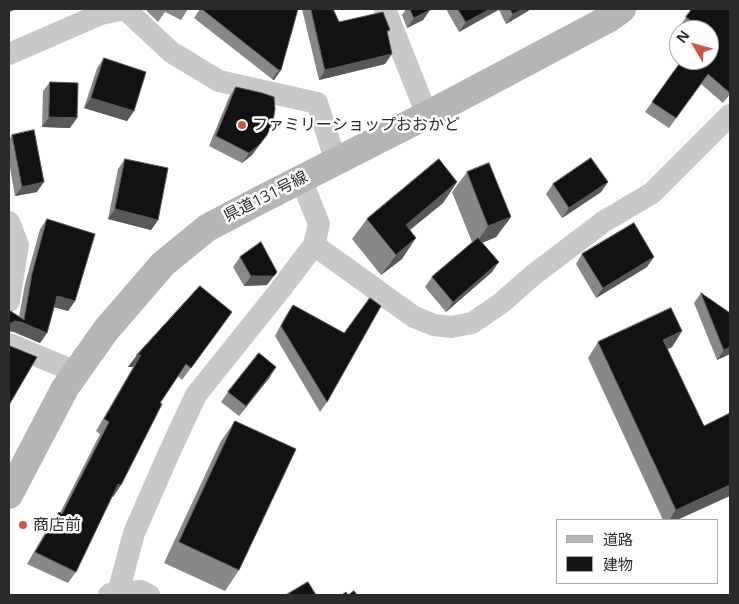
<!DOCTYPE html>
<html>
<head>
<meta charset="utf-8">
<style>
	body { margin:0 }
	#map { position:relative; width:739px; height:604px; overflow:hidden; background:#fff; font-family:"Open Sans","Noto Sans JP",sans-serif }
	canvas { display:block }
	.frame { position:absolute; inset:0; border:10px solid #2b2b2b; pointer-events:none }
	.legend { position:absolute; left:556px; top:519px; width:162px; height:65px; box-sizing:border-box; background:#fff; border:1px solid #aaa; margin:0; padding:6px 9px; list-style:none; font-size:15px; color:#2b2b2b }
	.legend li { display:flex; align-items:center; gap:10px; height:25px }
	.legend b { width:25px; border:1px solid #aaa }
	.north { position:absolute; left:669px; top:20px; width:50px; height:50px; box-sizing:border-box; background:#fff; border:1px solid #aaa; border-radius:50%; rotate:307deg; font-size:14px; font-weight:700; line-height:20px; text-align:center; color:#2b2b2b }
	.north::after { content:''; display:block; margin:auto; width:18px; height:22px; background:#ce5542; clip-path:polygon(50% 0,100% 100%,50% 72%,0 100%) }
</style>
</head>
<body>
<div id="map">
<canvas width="739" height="604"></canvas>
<div class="frame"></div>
<ul class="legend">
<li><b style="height:6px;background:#b5b5b5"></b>道路</li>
<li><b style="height:14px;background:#121212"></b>建物</li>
</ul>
<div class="north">N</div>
</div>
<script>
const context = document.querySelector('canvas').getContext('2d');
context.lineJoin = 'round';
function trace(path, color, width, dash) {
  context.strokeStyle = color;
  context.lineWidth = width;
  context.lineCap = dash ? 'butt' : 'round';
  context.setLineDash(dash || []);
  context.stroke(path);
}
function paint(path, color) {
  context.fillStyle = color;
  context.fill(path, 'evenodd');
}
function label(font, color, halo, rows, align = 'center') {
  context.font = font + ' "Open Sans","Noto Sans JP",sans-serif';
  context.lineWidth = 5;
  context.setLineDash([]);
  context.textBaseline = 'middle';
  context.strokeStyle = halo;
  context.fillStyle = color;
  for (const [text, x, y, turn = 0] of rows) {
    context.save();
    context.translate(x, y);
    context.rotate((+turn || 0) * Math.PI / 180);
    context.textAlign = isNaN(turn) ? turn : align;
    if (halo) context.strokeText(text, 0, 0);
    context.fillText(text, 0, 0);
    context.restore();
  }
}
trace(new Path2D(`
	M 125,9 L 171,52 L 219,81 L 317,103 L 336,162
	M 385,9 L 427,115
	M 9,54 L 101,14 L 125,9
	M 9,222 L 18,245 L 9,301
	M 314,245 L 414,317 L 434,325 L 451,327 L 472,323 L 500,304 L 532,276 L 603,222 L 652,193 L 730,115
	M 9,344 L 76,372
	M 118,593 L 134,533 L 169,453 L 196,395 L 280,290 L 314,245 L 319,224 L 301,179
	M 109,595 L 110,594 L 141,591 L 149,595`), '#c8c8c8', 22);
trace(new Path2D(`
	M 9,495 L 65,388 L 106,330 L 163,264 L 207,228 L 262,199 L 427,115 L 608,19 L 622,9`), '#b5b5b5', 28);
paint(new Path2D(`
	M 145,9 L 188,9 L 181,20 L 165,12 L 158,22 Z
	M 200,9 L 298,9 L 281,70 L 274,80 L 272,79 L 194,18 Z
	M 302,9 L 333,9 L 339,22 L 390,30 L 387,34 L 385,64 L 319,80 Z
	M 406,9 L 430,9 L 430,10 L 423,20 L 407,28 L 402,15 Z
	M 446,9 L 530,9 L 528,11 L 506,24 L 499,10 L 459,32 Z
	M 692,9 L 730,9 L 730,94 L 723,103 L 701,84 L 669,128 L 645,112 L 682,60 L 709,30 L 683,30 L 679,27 Z
	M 104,58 L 134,111 L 127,121 L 84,108 L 97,68 Z
	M 50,82 L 70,128 L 42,127 L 43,91 Z
	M 236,87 L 252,155 L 242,163 L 209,146 L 229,97 Z
	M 12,135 L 37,192 L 15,196 L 9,162 L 9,140 Z
	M 125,159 L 158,220 L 151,230 L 108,219 L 118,169 Z
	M 467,172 L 511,217 L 496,237 L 482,243 L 492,272 L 446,312 L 425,287 L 432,277 L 472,242 L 452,192 Z
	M 457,182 L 443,203 L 410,230 L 402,259 L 381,275 L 352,239 L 367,219 Z
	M 608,182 L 601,192 L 562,218 L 546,194 L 553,184 Z
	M 47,219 L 75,301 L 68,311 L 54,307 L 47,333 L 40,343 L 14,332 L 9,331 L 9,310 L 19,317 L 25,284 L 40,229 Z
	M 582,254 L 647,267 L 596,298 L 576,264 Z
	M 240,257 L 267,285 L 244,286 L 233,267 Z
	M 701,293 L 730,313 L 730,354 L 717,360 L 694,303 Z
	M 293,305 L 344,333 L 327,402 L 320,412 L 275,336 L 286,315 Z
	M 232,312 L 182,380 L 178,376 L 160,403 L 113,497 L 112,497 L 76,572 L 68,583 L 27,564 L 50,524 L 59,512 L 60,513 L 100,434 L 96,431 L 133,367 L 128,367 L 137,355 Z
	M 682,331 L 672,347 L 668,349 L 677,520 L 663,520 L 588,358 L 598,342 Z
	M 270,377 L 239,416 L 221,402 L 228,392 Z
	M 235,421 L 239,570 L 225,591 L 164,563 L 221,441 Z`), '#888');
paint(new Path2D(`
	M 9,9 L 17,9 L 9,12 Z
	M 490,9 L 499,9 L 459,32 L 466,22 Z
	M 522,9 L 530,9 L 528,11 L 506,24 L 513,14 Z
	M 430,10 L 423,20 L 407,28 L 414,18 Z
	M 392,54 L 385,64 L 319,80 L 325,70 Z
	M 279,70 L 281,70 L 274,80 L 272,79 Z
	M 91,98 L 134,111 L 127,121 L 84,108 Z
	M 49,117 L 77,118 L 70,128 L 42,127 Z
	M 267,135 L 252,155 L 242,163 L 249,153 Z
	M 44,182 L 37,192 L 15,196 L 22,187 Z
	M 457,182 L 443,203 L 391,245 L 406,225 Z
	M 608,182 L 601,192 L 562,218 L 569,208 Z
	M 115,209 L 158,220 L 151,230 L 108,219 Z
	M 511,217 L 496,237 L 474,246 L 488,226 Z
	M 416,238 L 402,259 L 381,275 L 396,255 Z
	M 654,257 L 647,267 L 596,298 L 603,288 Z
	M 499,262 L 492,272 L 446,312 L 453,302 Z
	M 277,272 L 267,285 L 244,286 L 251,276 Z
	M 57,296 L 75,301 L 68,311 L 50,306 Z
	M 15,321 L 21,322 L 47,333 L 40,343 L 14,332 L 9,331 L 9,324 Z
	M 682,331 L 672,347 L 653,355 L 663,340 Z
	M 730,347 L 730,354 L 717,360 L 724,350 Z
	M 137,355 L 141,355 L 133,367 L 128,367 Z
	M 276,367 L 270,377 L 239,416 L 246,406 Z
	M 118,484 L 121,485 L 113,497 L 109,496 Z
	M 730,485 L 730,496 L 677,520 L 669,520 L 676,510 Z`), '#595959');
const building = new Path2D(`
	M 202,9 L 298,9 L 281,70 L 279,70 Z
	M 311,9 L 333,9 L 339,22 L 383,12 L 390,30 L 387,31 L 392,54 L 325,70 Z
	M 410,9 L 430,9 L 430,10 L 414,18 Z
	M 458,9 L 490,9 L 466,22 Z
	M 510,9 L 522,9 L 513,14 Z
	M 692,9 L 730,9 L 730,93 L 708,74 L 676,118 L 652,102 L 682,60 L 709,60 L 709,30 L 703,30 L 686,17 Z
	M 104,58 L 146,72 L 134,111 L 91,98 Z
	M 50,82 L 78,83 L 77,118 L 49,117 Z
	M 236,87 L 262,93 L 274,97 L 275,109 L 273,121 L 267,135 L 259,145 L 249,153 L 216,136 Z
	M 34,130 L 44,182 L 22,187 L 12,135 Z
	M 591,158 L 608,182 L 569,208 L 553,184 Z
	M 125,159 L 168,168 L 158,220 L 115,209 Z
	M 439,159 L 457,182 L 406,225 L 416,238 L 396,255 L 367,219 Z
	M 489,163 L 511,217 L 488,226 L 467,172 Z
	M 47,219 L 95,234 L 75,301 L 57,296 L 47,333 L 21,322 L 15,321 L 9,324 L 9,310 L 24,320 L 32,274 Z
	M 634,223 L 654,257 L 603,288 L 582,254 Z
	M 478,238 L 499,262 L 453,302 L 432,277 Z
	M 261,242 L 277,272 L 274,276 L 251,276 L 240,257 Z
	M 200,286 L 232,312 L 191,368 L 186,364 L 160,403 L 162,404 L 121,485 L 118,484 L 76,572 L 35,552 L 59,512 L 62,514 L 109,422 L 104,419 L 141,355 L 137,355 Z
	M 701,293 L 730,313 L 730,347 L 724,350 Z
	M 370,298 L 381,306 L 327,402 L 281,326 L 293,305 L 344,333 Z
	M 671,308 L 682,331 L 663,340 L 704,426 L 730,413 L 730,485 L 676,510 L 598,342 Z
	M 10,346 L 37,357 L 9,405 L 9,347 Z
	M 259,353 L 276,367 L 246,406 L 228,392 Z
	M 235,421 L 296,449 L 239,570 L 179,542 Z
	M 308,582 L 316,595 L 286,595 Z
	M 354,591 L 357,595 L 342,595 L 346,592 L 348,595 Z`);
paint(building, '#121212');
trace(building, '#595959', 1);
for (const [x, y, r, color] of [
	[242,125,5,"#ce5542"],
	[23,525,5,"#ce5542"]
]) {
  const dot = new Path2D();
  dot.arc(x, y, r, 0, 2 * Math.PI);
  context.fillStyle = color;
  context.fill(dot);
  trace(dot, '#fff', 2);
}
label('16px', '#2b2b2b', '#fff', [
	["ファミリーショップおおかど",252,125],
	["商店前",33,525]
], 'left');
label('16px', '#2b2b2b', '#fff', [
	["県道131号線",266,197,-27]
]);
</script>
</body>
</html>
